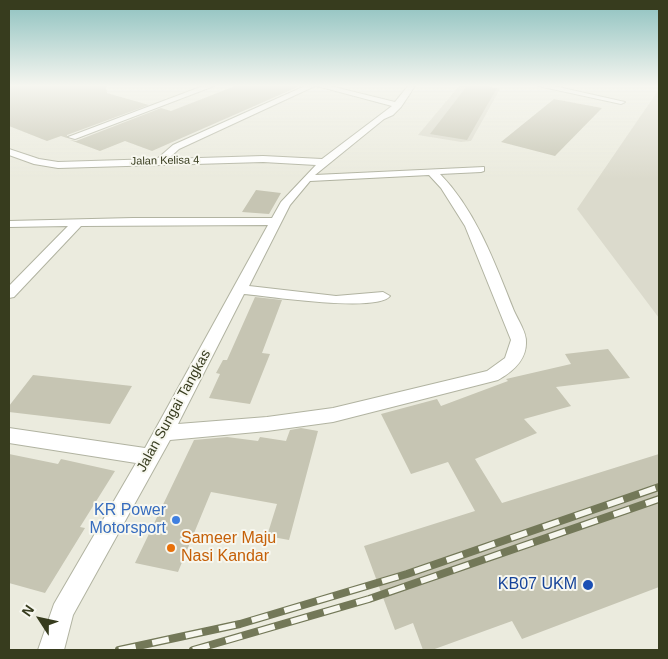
<!DOCTYPE html>
<html>
<head>
<meta charset="utf-8">
<style>
	body { margin:0 }
	#map { position:relative; width:668px; height:659px; overflow:hidden; background:#ebebde; font-family:Helvetica,sans-serif }
	canvas { display:block }
	.frame { position:absolute; inset:0; border:10px solid #373c1e; pointer-events:none }
	.north { position:absolute; left:15px; top:594px; width:50px; height:50px; -webkit-text-stroke:4px #f7f7ef; paint-order:stroke; rotate:305deg; font-size:14px; font-weight:700; line-height:20px; text-align:center; color:#373c1e }
	.north::after { content:''; display:block; margin:auto; width:18px; height:22px; background:#373c1e; clip-path:polygon(50% 0,100% 100%,50% 72%,0 100%) }
</style>
</head>
<body>
<div id="map">
<canvas width="668" height="659"></canvas>
<div class="frame"></div>
<div class="north">N</div>
</div>
<script>
const context = document.querySelector('canvas').getContext('2d');
context.lineJoin = 'round';
function paint(path, color) {
  context.fillStyle = color;
  context.fill(path, 'evenodd');
}
function trace(path, color, width, dash) {
  context.strokeStyle = color;
  context.lineWidth = width;
  context.lineCap = dash ? 'butt' : 'round';
  context.setLineDash(dash || []);
  context.stroke(path);
}
function label(font, color, halo, rows, align = 'center') {
  context.font = font + ' Helvetica,sans-serif';
  context.lineWidth = 4;
  context.setLineDash([]);
  context.textBaseline = 'middle';
  context.strokeStyle = halo;
  context.fillStyle = color;
  for (const [text, x, y, turn = 0] of rows) {
    context.save();
    context.translate(x, y);
    context.rotate((+turn || 0) * Math.PI / 180);
    context.textAlign = isNaN(turn) ? turn : align;
    if (halo) context.strokeText(text, 0, 0);
    context.fillText(text, 0, 0);
    context.restore();
  }
}
paint(new Path2D(`
	M 459,86 L 489,86 L 500,89 L 471,141 L 461,142 L 418,135 Z
	M 659,89 L 659,318 L 577,209 Z`), '#dbdacc');
paint(new Path2D(`
	M 9,86 L 106,86 L 107,93 L 149,105 L 67,135 L 67,138 L 61,136 L 47,141 L 9,126 Z
	M 235,86 L 300,86 L 152,151 L 125,141 L 100,151 L 70,140 L 76,141 L 161,108 L 171,111 Z
	M 467,86 L 497,88 L 467,140 L 430,134 Z
	M 554,99 L 602,108 L 555,156 L 501,142 Z
	M 256,190 L 281,193 L 269,214 L 242,212 Z
	M 255,297 L 282,300 L 262,353 L 270,354 L 250,404 L 209,398 L 220,374 L 216,373 L 223,360 L 227,360 Z
	M 608,349 L 630,378 L 556,387 L 571,406 L 524,419 L 537,433 L 475,459 L 502,503 L 659,454 L 659,587 L 522,639 L 512,621 L 432,650 L 423,650 L 413,623 L 395,630 L 364,546 L 475,511 L 448,462 L 411,474 L 381,414 L 437,399 L 441,406 L 508,381 L 506,379 L 571,364 L 565,354 Z
	M 33,375 L 132,386 L 110,424 L 9,412 L 9,406 Z
	M 301,428 L 318,431 L 289,540 L 267,536 L 277,504 L 211,492 L 178,572 L 135,563 L 194,440 L 227,437 L 258,441 L 260,437 L 286,441 L 290,430 Z
	M 9,454 L 58,464 L 61,459 L 115,471 L 80,527 L 85,528 L 45,593 L 9,583 Z`), '#c6c5b3');
const minor = new Path2D(`
	M 203,86 L 214,86 L 75,139 L 68,137 Z
	M 305,86 L 315,86 L 179,149 L 168,159 L 263,156 L 322,159 L 392,106 L 317,86 L 330,86 L 395,102 L 408,86 L 415,86 L 401,107 L 393,115 L 384,119 L 315,175 L 484,167 L 484,171 L 481,172 L 440,174 C 476,211 495,263 514,311 C 518,320 527,333 526,343 C 526,361 512,372 498,380 L 333,422 L 267,431 L 170,440 L 73,615 L 64,650 L 38,650 L 54,604 L 136,463 L 9,443 L 9,428 L 145,448 L 268,225 L 81,226 L 14,297 L 9,298 L 9,286 L 68,226 L 9,227 L 9,221 L 133,218 L 272,218 L 281,202 L 316,165 L 263,162 L 58,168 L 34,164 L 9,155 L 9,149 L 39,159 L 58,162 L 157,159 L 173,145 ZM 429,175 L 441,188 L 465,226 L 511,340 L 505,358 L 487,371 L 333,408 L 267,417 L 178,424 L 244,294 C 267,296 378,313 390,296 L 383,292 L 336,296 L 249,286 L 290,205 L 310,181 Z
	M 538,86 L 554,86 L 625,102 L 621,104 Z`);
trace(minor, '#b1b3a1', 2);
paint(minor, '#fff');
const rail = new Path2D(`
	M 119,650 L 240,624 L 407,574 L 659,487
	M 193,650 L 369,599 L 659,499`);
trace(rail, '#737858', 8);
trace(rail, '#f7f7ef', 5.5, [17]);
const sky = context.createLinearGradient(0, 0, 0, 179);
sky.addColorStop(0, '#8dc1bf');
sky.addColorStop(0.48, '#f6f6f0');
sky.addColorStop(1, '#f6f6f000');
context.fillStyle = sky;
context.fillRect(0, 0, 668, 179);
for (const [x, y, r, color] of [
	[176,520,5,"#3f7fe0"],
	[171,548,5,"#e8710a"],
	[588,585,6,"#1a4fb4"]
]) {
  const dot = new Path2D();
  dot.arc(x, y, r, 0, 2 * Math.PI);
  context.fillStyle = color;
  context.fill(dot);
  trace(dot, '#f7f7ef', 2);
}
label('11px', '#373c1e', '#f7f7ef', [
	["Jalan Kelisa 4",165,161,-1]
]);
label('14px', '#373c1e', '#f7f7ef', [
	["Jalan Sungai Tangkas",174,411,-61]
]);
label('16px', '#366cbe', '#f7f7ef', [
	["KR Power",166,511],
	["Motorsport",166,529]
], 'right');
label('16px', '#c56008', '#f7f7ef', [
	["Sameer Maju",181,539],
	["Nasi Kandar",181,557]
], 'left');
label('16px', '#164399', '#f7f7ef', [
	["KB07 UKM",577,585]
], 'right');
</script>
</body>
</html>
